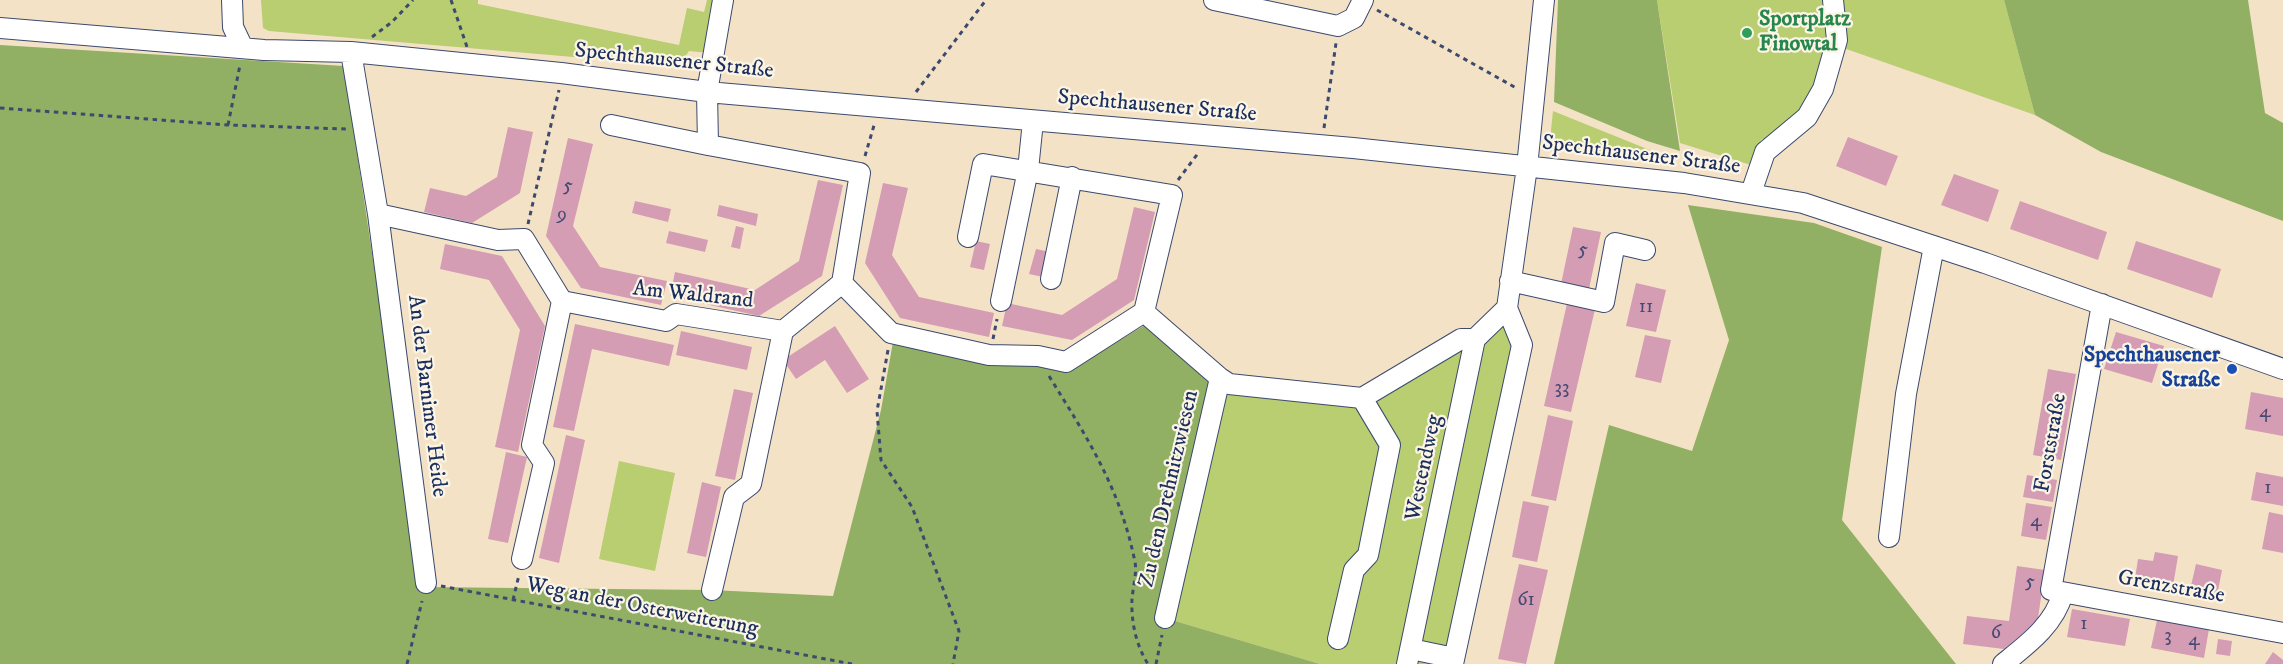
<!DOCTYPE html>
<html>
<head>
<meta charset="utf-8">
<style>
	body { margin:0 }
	canvas { display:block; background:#f4e2c7 }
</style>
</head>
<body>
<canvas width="2283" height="664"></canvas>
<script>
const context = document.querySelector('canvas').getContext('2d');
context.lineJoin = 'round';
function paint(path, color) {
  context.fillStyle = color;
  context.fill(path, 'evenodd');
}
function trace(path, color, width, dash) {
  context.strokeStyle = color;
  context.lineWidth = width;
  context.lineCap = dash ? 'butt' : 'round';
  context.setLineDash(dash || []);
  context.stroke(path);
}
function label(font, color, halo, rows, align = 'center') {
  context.font = font + ' "IM FELL DW Pica",serif';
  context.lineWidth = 4.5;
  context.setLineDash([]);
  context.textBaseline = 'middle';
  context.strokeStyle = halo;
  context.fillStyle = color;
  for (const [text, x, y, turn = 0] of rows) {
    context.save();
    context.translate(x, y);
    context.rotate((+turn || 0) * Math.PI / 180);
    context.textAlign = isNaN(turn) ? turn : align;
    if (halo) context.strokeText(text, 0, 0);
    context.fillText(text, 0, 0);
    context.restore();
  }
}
paint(new Path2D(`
	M 261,0 L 478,0 L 478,4 L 679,45 L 687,8 L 704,12 L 707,0 L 720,0 L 710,53 L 689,51 L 679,66 L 269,31 L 263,28 Z
	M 1657,0 L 2004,0 L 2035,115 L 1832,44 L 1820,88 L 1787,129 L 1761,140 L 1751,165 L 1680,143 Z
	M 1553,111 L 1667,157 L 1554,147 L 1550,140 Z
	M 1507,308 L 1522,345 L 1453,664 L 1320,664 L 1165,618 L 1220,378 L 1362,398 Z
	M 619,461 L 675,473 L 655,571 L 599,559 Z`), '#b9cd71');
paint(new Path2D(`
	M 1558,0 L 1657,0 L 1680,151 L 1647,141 L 1554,102 Z
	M 2004,0 L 2248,0 L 2265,113 L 2283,123 L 2283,221 L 2101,152 L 2035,115 Z
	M 0,45 L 344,66 L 422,587 L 712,590 L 833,596 L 881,410 L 894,336 L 989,358 L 1068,372 L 1145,325 L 1220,378 L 1165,618 L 1320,664 L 0,664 Z
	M 1688,205 L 1814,223 L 1882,247 L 1842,520 L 1956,664 L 1554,664 L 1609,425 L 1692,451 L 1729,340 Z`), '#92b063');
paint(new Path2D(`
	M 508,127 L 533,132 L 520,193 L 472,223 L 424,212 L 430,188 L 466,196 L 497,177 Z
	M 1848,137 L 1898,156 L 1886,186 L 1836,166 Z
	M 568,138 L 593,144 L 573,226 L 600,267 L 667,281 L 661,305 L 581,288 L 546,236 Z
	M 1954,174 L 1999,190 L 1988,222 L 1941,205 Z
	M 818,180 L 843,185 L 822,276 L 759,316 L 670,296 L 675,272 L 755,290 L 799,261 Z
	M 883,183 L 908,188 L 892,255 L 919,297 L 994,313 L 989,337 L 900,318 L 865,263 Z
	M 635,201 L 671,209 L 668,222 L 632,213 Z
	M 2020,201 L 2107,232 L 2098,260 L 2010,229 Z
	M 719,205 L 758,214 L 756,226 L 717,216 Z
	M 1134,207 L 1155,212 L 1134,300 L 1072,340 L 1002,326 L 1007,303 L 1062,315 L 1117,279 Z
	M 736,226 L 744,228 L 740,249 L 731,247 Z
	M 1573,227 L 1601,232 L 1589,289 L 1561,284 Z
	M 669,231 L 708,240 L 705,252 L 666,243 Z
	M 976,241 L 990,244 L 984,270 L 970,267 Z
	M 2136,241 L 2221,269 L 2212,298 L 2127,269 Z
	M 445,244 L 502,256 L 545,326 L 518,452 L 495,447 L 520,330 L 489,280 L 440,269 Z
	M 1036,249 L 1050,252 L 1043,277 L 1029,274 Z
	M 1636,283 L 1666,290 L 1656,332 L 1626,326 Z
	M 1568,299 L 1596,305 L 1571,412 L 1544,406 Z
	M 575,324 L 674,345 L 669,366 L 592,349 L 574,431 L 553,427 Z
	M 835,326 L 869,379 L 847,393 L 825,360 L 796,379 L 783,360 Z
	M 681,331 L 752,347 L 747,370 L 676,355 Z
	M 2116,332 L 2164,346 L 2152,383 L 2104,369 Z
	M 1645,335 L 1671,340 L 1661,383 L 1635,377 Z
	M 2048,369 L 2076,374 L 2061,460 L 2033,455 Z
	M 734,389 L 753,393 L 735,480 L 715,476 Z
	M 2251,392 L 2283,398 L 2283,436 L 2245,429 Z
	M 1548,415 L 1573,421 L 1556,501 L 1531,496 Z
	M 566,435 L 585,440 L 559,563 L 539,558 Z
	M 506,452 L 527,457 L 508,543 L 488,539 Z
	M 2256,472 L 2283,477 L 2283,506 L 2251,500 Z
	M 2027,475 L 2057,480 L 2053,502 L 2023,497 Z
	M 702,482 L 721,487 L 706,557 L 687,553 Z
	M 1523,501 L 1549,506 L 1537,562 L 1512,557 Z
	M 2026,503 L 2052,507 L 2046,540 L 2021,536 Z
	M 2269,512 L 2283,515 L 2283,553 L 2262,549 Z
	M 2155,552 L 2178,556 L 2173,586 L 2135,579 L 2138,559 L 2153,561 Z
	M 1519,564 L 1548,570 L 1526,664 L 1498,659 Z
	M 2196,564 L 2222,570 L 2217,596 L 2190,590 Z
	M 2017,566 L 2045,570 L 2037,625 L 2012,650 L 1963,644 L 1967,616 L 2009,621 Z
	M 2072,609 L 2130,619 L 2125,646 L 2067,637 Z
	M 2157,620 L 2209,629 L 2204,658 L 2151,648 Z
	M 2218,639 L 2232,641 L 2230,656 L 2216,654 Z
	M 2273,652 L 2283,660 L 2283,664 L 2265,664 Z`), '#d49db4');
const minor = new Path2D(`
	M 232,0 L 233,27 L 243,48
	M 1214,0 L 1338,26 L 1354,18 L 1363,0
	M 0,28 L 264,50 L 351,52 L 561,73 L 707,92 L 1353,148 L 1684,183 L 1803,203 L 1985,263 L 2283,369
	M 351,52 L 378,214 L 426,583
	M 611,125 L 708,145
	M 1751,193 L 1765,152 L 1807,117 L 1823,89 L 1837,40 L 1833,0
	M 378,214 L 498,240 L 524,239 L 562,301 L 532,445 L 544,463 L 522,559
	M 968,237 L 983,164 L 1172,195 L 1144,312 L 1220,378 L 1165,618
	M 1051,279 L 1072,177
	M 1510,281 L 1604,302 L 1615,243 L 1645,250
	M 842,283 L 891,333 L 989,355 L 1038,356 L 1066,362 L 1144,312
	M 562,301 L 666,321 L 676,314 L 783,331
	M 1001,301 L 1028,170 L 1033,121
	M 2102,304 L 2051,590 L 2283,633
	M 1220,378 L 1229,384 L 1362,398 L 1461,339 L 1475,339
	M 1889,537 L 1906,394 L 1934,246
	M 712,590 L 734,497 L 751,484 L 783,331 L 842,283 L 860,173 L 708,145 L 707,92 L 723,0
	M 1338,639 L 1354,570 L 1368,555 L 1390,445 L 1362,398
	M 1411,649 L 1454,658
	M 1407,664 L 1475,339 L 1507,308
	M 1453,664 L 1522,345 L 1507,308 L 1527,167 L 1544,0
	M 2003,664 C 2028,644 2054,625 2063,593`);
trace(minor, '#3c4a6e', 22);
trace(new Path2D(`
	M 451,0 L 467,47
	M 1377,10 L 1518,89
	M 372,37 L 392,22 L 413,0
	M 916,92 L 986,0
	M 0,108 L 228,125 L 346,129
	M 228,125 L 240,65
	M 1324,128 L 1336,43
	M 865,156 L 875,122
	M 1178,180 L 1199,152
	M 528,224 L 559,90
	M 993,339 L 997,319
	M 888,350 L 877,411 L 881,460 L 912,507 L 959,631 L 953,664
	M 1049,376 C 1088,439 1120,488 1135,562 C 1137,573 1133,587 1132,599 C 1131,622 1136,645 1148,664
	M 441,586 L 852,664
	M 513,600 L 519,575
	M 407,664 L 422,601
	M 1156,664 L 1162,635`), '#3c4a6e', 3, [4.5, 4.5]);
trace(minor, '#fff', 20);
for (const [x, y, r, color] of [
	[1747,33,6,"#2e9e5b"],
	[2232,369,6,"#1a4fb4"]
]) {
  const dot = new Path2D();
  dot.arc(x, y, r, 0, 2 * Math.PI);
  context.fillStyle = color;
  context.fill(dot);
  trace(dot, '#fcf5e5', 2);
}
label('20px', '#494a74', null, [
	["5",568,187],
	["9",562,216],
	["5",1583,251],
	["11",1646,308],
	["33",1562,389],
	["4",2265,413],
	["1",2268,489],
	["4",2036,522],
	["5",2030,583],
	["61",1526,601],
	["1",2084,625],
	["6",1996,634],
	["3",2168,637],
	["4",2194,641]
]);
label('bold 22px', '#27864d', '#fcf5e5', [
	["Sportplatz",1759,20],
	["Finowtal",1759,45]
], 'left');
label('22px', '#1b2f5e', '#fcf5e5', [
	["Spechthausener Straße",674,62,6],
	["Spechthausener Straße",1157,107,5],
	["Spechthausener Straße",1641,156,7],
	["Am Waldrand",693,296,6],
	["An der Barnimer Heide",426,396,83],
	["Forststraße",2052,443,-80],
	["Westendweg",1425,468,-78],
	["Zu den Drehnitzwiesen",1170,489,-77],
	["Grenzstraße",2171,588,10],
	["Weg an der Osterweiterung",642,608,11]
]);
label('bold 22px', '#164399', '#fcf5e5', [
	["Spechthausener",2220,356],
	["Straße",2220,381]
], 'right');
</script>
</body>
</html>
